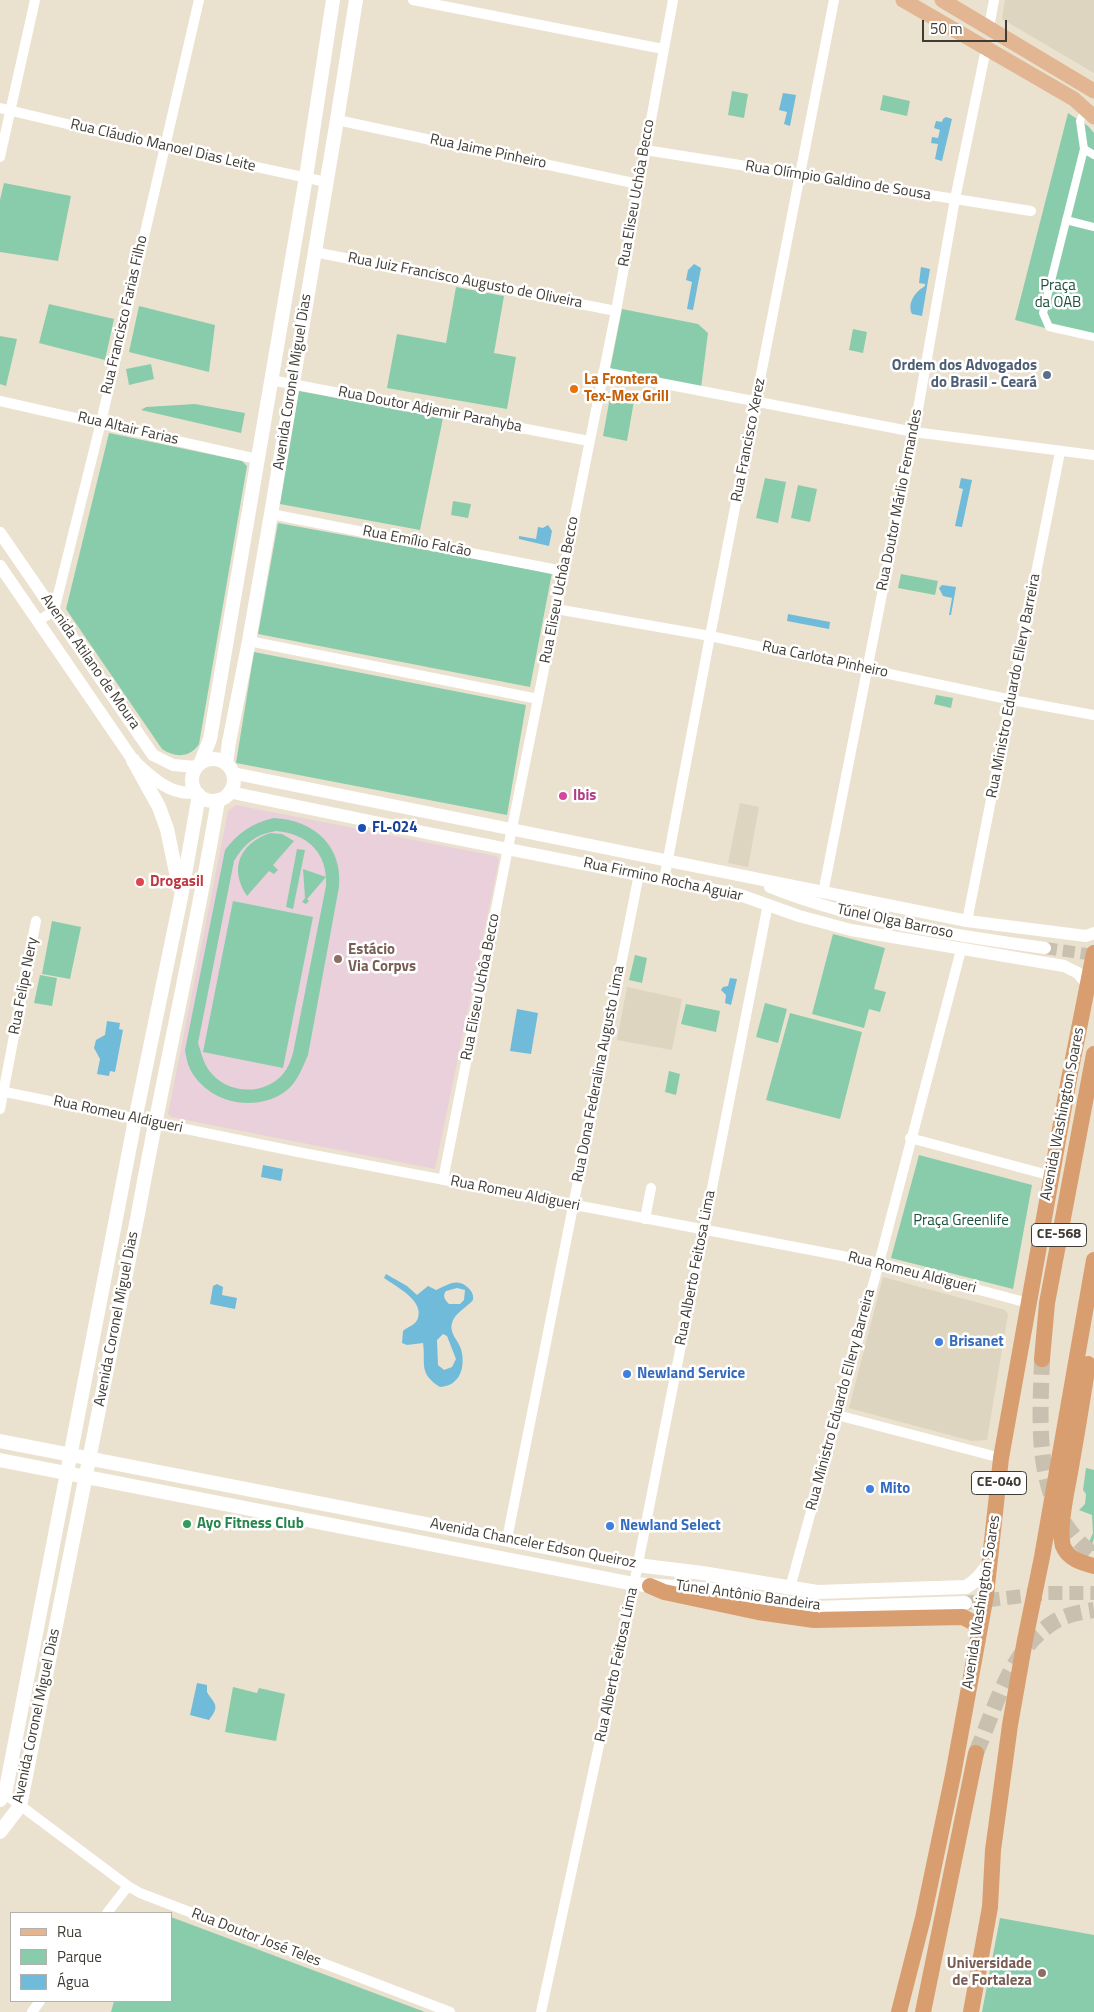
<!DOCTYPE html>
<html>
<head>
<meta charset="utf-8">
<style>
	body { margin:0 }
	#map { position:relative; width:1094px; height:2012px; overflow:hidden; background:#ebe1cf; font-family:"Titillium Web",sans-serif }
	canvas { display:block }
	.legend { position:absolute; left:10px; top:1912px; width:162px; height:90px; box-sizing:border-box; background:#fff; border:1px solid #b3b1ae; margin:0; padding:6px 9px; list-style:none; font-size:15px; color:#403c34 }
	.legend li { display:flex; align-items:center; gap:10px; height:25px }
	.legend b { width:25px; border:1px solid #b3b1ae }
	.scale { position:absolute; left:922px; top:20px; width:85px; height:22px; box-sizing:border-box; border:2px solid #403c34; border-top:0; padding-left:6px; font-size:15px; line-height:18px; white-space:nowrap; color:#403c34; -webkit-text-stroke:4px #fff; paint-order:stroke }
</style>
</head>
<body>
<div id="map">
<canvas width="1094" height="2012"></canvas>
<ul class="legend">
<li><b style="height:6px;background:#e2b693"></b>Rua</li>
<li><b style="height:14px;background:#89ccab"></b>Parque</li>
<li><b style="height:14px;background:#6fbbd9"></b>Água</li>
</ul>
<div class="scale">50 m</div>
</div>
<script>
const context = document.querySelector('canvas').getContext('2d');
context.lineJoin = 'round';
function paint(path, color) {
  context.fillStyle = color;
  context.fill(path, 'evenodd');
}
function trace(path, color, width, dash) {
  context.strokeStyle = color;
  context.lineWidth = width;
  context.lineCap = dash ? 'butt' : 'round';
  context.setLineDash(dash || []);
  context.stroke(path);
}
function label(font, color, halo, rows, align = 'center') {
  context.font = font + ' "Titillium Web",sans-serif';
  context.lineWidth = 5;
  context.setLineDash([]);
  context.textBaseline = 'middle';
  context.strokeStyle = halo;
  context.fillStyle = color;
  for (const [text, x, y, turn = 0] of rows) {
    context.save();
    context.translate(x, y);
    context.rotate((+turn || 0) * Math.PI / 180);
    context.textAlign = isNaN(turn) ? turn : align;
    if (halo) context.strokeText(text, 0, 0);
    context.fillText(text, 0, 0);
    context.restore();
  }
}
paint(new Path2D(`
	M 1005,0 L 1094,0 L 1094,73 L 1002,19 Z
	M 740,803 L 759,807 L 748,867 L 728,863 Z
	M 627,987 L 682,999 L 672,1050 L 617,1040 Z
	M 883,1277 L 1005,1310 L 1008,1314 L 987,1440 L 972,1441 L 849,1408 Z`), '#ddd5bf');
paint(new Path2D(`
	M 236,805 L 496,856 L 499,860 L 435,1169 L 171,1117 L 168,1114 L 228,811 Z`), '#e9d0da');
paint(new Path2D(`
	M 732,91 L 748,94 L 744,118 L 728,115 Z
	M 883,95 L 910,101 L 907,116 L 880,110 Z
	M 1068,113 L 1088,126 L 1094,133 L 1094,341 L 1015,320 Z
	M 4,183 L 71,196 L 58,261 L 0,252 L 0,200 Z
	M 456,287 L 504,296 L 494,353 L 516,357 L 507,409 L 387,388 L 397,334 L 446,343 Z
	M 49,304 L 114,319 L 105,360 L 39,343 Z
	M 139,306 L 215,325 L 209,372 L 129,352 Z
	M 622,309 L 698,324 L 708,333 L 701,388 L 610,370 Z
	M 853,329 L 867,332 L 863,353 L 849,350 Z
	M 0,336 L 17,339 L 6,386 L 0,384 Z
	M 151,364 L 154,379 L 129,385 L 126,369 Z
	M 299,391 L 443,418 L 420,530 L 280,504 Z
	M 610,397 L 634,401 L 627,441 L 603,436 Z
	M 195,404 L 245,413 L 241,433 L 141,410 L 146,407 Z
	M 109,433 L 242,461 L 247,466 L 199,744 C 190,758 175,758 162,749 L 66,609 Z
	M 765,478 L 786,482 L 778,523 L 756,518 Z
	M 798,485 L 817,489 L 810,522 L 791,518 Z
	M 453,501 L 471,504 L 468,518 L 451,515 Z
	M 278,523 L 552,573 L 530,687 L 258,634 Z
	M 901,574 L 938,581 L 935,595 L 898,588 Z
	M 254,652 L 526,705 L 507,815 L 236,763 Z
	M 936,695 L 953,698 L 951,708 L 934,704 Z
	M 274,818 C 313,820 343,845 339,887 L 308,1055 C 302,1069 296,1085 283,1093 C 252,1113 207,1102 190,1069 C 187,1063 186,1056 185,1050 L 225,850 C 238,833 252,823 274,818 ZM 276,831 C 308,834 328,853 326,886 L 293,1053 C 291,1060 288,1068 283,1074 C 263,1097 225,1094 208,1069 C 203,1061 201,1052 198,1043 L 234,861 C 244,844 256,834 276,831 Z
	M 270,833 L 282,834 L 294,841 L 273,865 L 278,870 L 274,874 L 269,871 L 247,896 C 229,869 239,844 270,833 Z
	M 297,849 L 305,850 L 293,909 L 286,907 Z
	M 303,869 L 326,877 L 307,899 L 309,901 L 306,904 L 302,902 L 305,898 Z
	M 233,901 L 313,917 L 283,1068 L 203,1052 Z
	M 52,921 L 81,927 L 70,979 L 42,974 Z
	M 833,934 L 885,948 L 874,989 L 886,992 L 880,1012 L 869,1009 L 864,1028 L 812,1014 Z
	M 635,955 L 647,958 L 642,983 L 629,980 Z
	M 40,975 L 57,978 L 52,1006 L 34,1003 Z
	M 765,1003 L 787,1009 L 778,1043 L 756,1037 Z
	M 686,1004 L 720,1011 L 716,1032 L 681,1024 Z
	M 790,1013 L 862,1032 L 840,1119 L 766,1100 Z
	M 669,1071 L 680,1074 L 676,1095 L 665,1092 Z
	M 919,1155 L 1032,1185 L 1013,1289 L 891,1258 Z
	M 1086,1468 L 1094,1470 L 1094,1538 L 1091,1548 L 1094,1549 L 1094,1551 L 1086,1549 L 1093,1533 L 1092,1515 L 1079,1510 L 1085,1504 L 1086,1494 L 1083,1490 Z
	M 233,1687 L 257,1693 L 259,1688 L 285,1694 L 276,1741 L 225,1732 Z
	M 171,1917 L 425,2012 L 111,2012 L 114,2001 L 171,2001 Z
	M 1000,1918 L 1094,1935 L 1094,2012 L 982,2012 Z`), '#89ccab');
paint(new Path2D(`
	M 783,93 L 796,95 L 790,126 L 784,124 L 787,112 L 779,110 Z
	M 946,117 L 952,119 L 942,161 L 935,159 L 938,144 L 931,143 L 932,137 L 938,138 L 940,130 L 934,128 L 936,121 L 942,122 L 943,119 Z
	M 694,264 L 701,268 L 693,310 L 687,309 L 692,282 L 686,280 L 688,270 Z
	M 921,267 L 930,269 L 922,316 L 912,314 C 907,303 915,292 925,286 L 925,284 L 919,283 Z
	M 961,478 L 972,480 L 962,527 L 955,526 L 963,489 L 959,488 Z
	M 548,525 L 552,531 L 549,546 L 519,539 L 519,536 L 536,539 L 538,527 L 543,528 Z
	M 942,585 L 956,587 L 951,615 L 949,615 L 952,598 L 943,596 L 939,588 Z
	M 788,614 L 830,622 L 829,629 L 787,621 Z
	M 730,978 L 737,979 L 731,1005 L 725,1003 L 726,995 L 721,990 L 723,987 L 728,986 Z
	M 517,1009 L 538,1013 L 531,1054 L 510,1051 Z
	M 107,1021 L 120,1023 L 119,1029 L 123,1030 L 115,1072 L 110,1071 L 109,1076 L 97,1074 L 100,1059 L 94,1048 L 96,1040 L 105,1035 Z
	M 263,1165 L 283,1169 L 281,1181 L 261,1177 Z
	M 386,1274 L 407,1286 L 417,1295 L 428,1286 L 436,1290 C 447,1286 455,1278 466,1286 C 471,1290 474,1294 473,1300 C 467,1307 454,1314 452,1323 C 449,1333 458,1340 461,1349 C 466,1367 460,1386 440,1387 C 418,1373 426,1364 423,1343 L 407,1345 L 402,1343 L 403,1331 C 407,1327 416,1325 418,1318 C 424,1300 395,1286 384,1278 ZM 457,1288 L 465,1290 L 464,1300 L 460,1304 L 449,1304 C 445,1300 442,1296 446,1291 ZM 443,1334 L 447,1336 L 456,1359 L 452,1367 L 444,1370 L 438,1365 L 437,1340 Z
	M 217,1284 L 223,1287 L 222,1295 L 237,1298 L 235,1309 L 210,1304 L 213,1286 Z
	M 197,1683 L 207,1685 L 207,1692 C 214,1704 221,1705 209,1720 L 190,1715 Z`), '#6fbbd9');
trace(new Path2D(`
	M 1045,948 L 1094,955`), '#c9c0b0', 12, [12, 6]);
trace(new Path2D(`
	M 965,1603 L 1048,1593 L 1094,1593`), '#c9c0b0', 14, [14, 7]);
trace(new Path2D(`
	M 1042,1359 C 1040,1428 1032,1508 1094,1555
	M 976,1753 C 995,1709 1010,1649 1054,1622 C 1065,1615 1081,1612 1094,1610`), '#c9c0b0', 16, [16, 8]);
trace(new Path2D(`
	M 1085,109 L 1080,121 L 1084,149 L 1043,313 L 1049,327 L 1094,337
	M 1084,149 L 1094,155
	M 1066,220 L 1094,227`), '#fff', 8);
trace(new Path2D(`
	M 413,0 L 663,49
	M 989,27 L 994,0
	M 0,108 L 164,147 L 326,182
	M 337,120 L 638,184
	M 645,150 L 1031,211
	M 0,157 L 35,0
	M 314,252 L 616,311
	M 603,372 L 914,432 L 1094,455
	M 271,380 L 589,441
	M 0,401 L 257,459
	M 271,514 L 563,571
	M 556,609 L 710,636 L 1012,700 L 1094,715
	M 38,621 L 54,611 L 101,422 L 199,0
	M 249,641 L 538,699
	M 664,880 L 710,636 L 834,0
	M 823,893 L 914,432 L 955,199 L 986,49
	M 967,921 L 1060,452
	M 0,1091 L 298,1152 L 879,1263 L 1028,1303
	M 0,1109 L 36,921
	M 910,1138 L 1052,1176
	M 443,1180 L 508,848 L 616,311 L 673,0
	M 645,1219 L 651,1188
	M 837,1415 L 1001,1458
	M 507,1539 L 639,874
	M 790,1588 L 879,1263 L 961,950
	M 1,1791 L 128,1886 L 140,1893 L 450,2012
	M 107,1913 L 128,1886
	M 32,2012 L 40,2001
	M 541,2012 L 634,1584 L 768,904`), '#fff', 10);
trace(new Path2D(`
	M 0,533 L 153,755 L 173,765 L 196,767
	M 0,566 L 133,760 C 150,776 171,797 196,792
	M 232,773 L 967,921 L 1086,936 L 1094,933
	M 229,792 L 432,834 L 740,895 L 799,916 L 851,930 L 1064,966 L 1078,973 L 1088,985
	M 770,887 C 854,921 954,935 1045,948`), '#fff', 12);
trace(new Path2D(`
	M192 780a21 21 0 1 1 42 0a21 21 0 1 1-42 0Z
	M 133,760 L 159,807 L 167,829 L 179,887
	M 201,762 L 210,739 L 306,177 L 333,0
	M 226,764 L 229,742 L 249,641 L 271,514 L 337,120 L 356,0
	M 0,1441 L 637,1565 L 702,1573 L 817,1592 L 966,1587 C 977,1581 983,1573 989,1563
	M 0,1460 L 634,1584 L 728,1591 L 799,1607 L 816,1608 L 965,1603
	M 0,1800 L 5,1794 L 135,1120 L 181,897 L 199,795
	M 0,1832 L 20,1806 L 138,1214 C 163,1075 195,939 218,800`), '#fff', 14);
trace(new Path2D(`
	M 903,0 L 1074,99 L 1094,117
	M 942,0 L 1094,91`), '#e2b693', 15);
trace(new Path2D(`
	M 1042,1359 L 1047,1303 L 1094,1054
	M 1088,1364 C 1082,1402 1076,1440 1069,1478 C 1066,1495 1058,1530 1063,1546 C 1068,1559 1082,1563 1094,1566
	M 650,1586 L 664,1592 L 758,1612 L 814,1620 L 963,1617 L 974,1623 L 979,1633
	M 899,2012 L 923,1918 L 953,1775 L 986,1595 L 1001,1458 L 1069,1079 L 1094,953
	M 923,2012 L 976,1753
	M 971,2012 L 990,1907 L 993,1850 L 1010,1725 L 1025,1640 L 1042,1557 L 1094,1260`), '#d89e6f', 16);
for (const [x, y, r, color] of [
	[1047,375,5,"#5c6f8a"],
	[574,389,5,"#e8710a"],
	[563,796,5,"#d1479c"],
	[362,828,5,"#1a4fb4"],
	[140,882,5,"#e0444e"],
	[338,959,5,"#8d6e63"],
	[939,1342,5,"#3f7fe0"],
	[627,1374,5,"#3f7fe0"],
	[870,1489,5,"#3f7fe0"],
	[187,1524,5,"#2e9e5b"],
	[610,1526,5,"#3f7fe0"],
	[1042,1973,5,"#8d6e63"]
]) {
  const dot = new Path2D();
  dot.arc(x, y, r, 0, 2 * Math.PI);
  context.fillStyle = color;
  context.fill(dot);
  trace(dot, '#fff', 2);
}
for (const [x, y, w] of [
	[1059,1235,55],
	[999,1483,55]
]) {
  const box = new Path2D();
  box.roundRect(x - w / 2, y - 11.5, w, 23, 4);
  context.fillStyle = '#fff';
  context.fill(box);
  trace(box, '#403c34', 1);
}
label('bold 14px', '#403c34', null, [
	["CE-568",1059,1235],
	["CE-040",999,1483]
]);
label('15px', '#403c34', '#fff', [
	["Rua Cláudio Manoel Dias Leite",163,146,13],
	["Rua Jaime Pinheiro",488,152,12],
	["Rua Olímpio Galdino de Sousa",838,181,9],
	["Rua Eliseu Uchôa Becco",637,193,-80],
	["Rua Juiz Francisco Augusto de Oliveira",465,281,11],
	["Rua Francisco Farias Filho",125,315,-77],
	["Avenida Coronel Miguel Dias",293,382,-81],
	["Rua Doutor Adjemir Parahyba",430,410,11],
	["Rua Altair Farias",128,429,13],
	["Rua Francisco Xerez",749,440,-79],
	["Rua Doutor Márlio Fernandes",900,500,-79],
	["Rua Emílio Falcão",417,542,11],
	["Rua Eliseu Uchôa Becco",560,590,-79],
	["Rua Carlota Pinheiro",825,660,12],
	["Avenida Atilano de Moura",90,662,55],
	["Rua Ministro Eduardo Ellery Barreira",1014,686,-79],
	["Rua Firmino Rocha Aguiar",663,880,12],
	["Túnel Olga Barroso",895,922,12],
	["Rua Felipe Nery",24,986,-79],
	["Rua Eliseu Uchôa Becco",481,987,-79],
	["Rua Dona Federalina Augusto Lima",599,1074,-79],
	["Avenida Washington Soares",1063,1114,-79],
	["Rua Romeu Aldigueri",118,1115,12],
	["Rua Romeu Aldigueri",515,1194,11],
	["Rua Alberto Feitosa Lima",696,1268,-79],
	["Rua Romeu Aldigueri",912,1273,14],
	["Avenida Coronel Miguel Dias",117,1319,-79],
	["Rua Ministro Eduardo Ellery Barreira",841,1400,-75],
	["Avenida Chanceler Edson Queiroz",533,1544,11],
	["Túnel Antônio Bandeira",748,1596,8],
	["Avenida Washington Soares",982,1602,-81],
	["Rua Alberto Feitosa Lima",617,1665,-78],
	["Avenida Coronel Miguel Dias",37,1716,-78],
	["Rua Doutor José Teles",256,1938,21]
]);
label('15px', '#1b523b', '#fff', [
	["Praça",1058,286],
	["da OAB",1058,303],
	["Praça Greenlife",961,1221]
]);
label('bold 15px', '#4e5e75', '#fff', [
	["Ordem dos Advogados",1037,366],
	["do Brasil - Ceará",1037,383]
], 'right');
label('bold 15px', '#c56008', '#fff', [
	["La Frontera",584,380],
	["Tex-Mex Grill",584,397]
], 'left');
label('bold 15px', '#b23c85', '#fff', [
	["Ibis",573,796]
], 'left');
label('bold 15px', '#164399', '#fff', [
	["FL-024",372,828]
], 'left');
label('bold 15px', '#be3a42', '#fff', [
	["Drogasil",150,882]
], 'left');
label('bold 15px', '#785e54', '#fff', [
	["Estácio",348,950],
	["Via Corpvs",348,967],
	["Universidade",1032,1964,"right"],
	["de Fortaleza",1032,1981,"right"]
], 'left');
label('bold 15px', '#366cbe', '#fff', [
	["Brisanet",949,1342],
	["Newland Service",637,1374],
	["Mito",880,1489],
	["Newland Select",620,1526]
], 'left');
label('bold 15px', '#27864d', '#fff', [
	["Ayo Fitness Club",197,1524]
], 'left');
</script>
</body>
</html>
